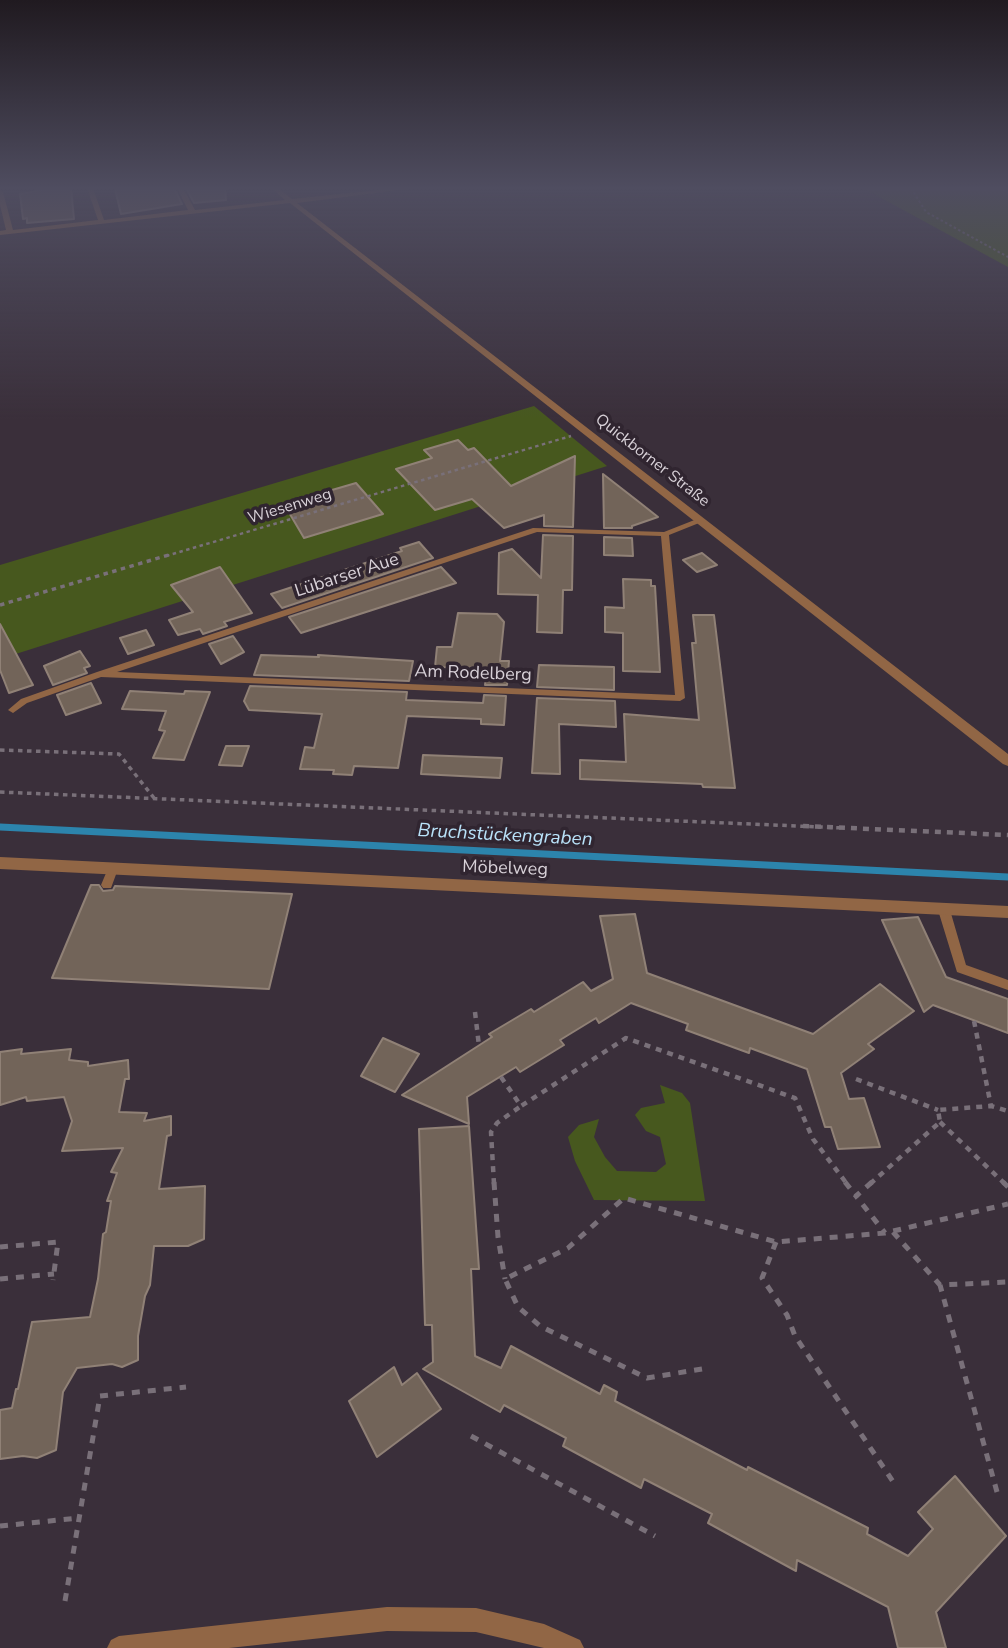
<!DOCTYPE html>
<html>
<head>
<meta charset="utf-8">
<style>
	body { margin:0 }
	canvas { display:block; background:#3a2f3a }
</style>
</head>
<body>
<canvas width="1008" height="1648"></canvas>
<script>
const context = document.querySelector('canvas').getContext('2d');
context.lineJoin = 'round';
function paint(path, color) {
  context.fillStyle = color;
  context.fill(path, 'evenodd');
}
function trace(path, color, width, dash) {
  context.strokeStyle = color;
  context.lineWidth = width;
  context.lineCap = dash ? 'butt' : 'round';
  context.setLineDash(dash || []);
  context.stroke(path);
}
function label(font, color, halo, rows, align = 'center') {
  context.font = font + ' "Nunito Sans",sans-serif';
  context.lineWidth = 7;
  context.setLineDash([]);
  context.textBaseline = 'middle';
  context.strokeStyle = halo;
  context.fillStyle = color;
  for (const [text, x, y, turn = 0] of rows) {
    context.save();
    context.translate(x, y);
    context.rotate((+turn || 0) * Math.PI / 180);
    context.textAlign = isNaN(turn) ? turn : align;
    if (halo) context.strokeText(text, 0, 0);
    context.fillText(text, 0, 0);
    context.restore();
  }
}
paint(new Path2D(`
	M 863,188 L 1008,188 L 1008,267 Z
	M 534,406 L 607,466 L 0,659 L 0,565 Z
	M 660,1085 L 682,1093 L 690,1103 L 705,1201 L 594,1200 L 575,1161 L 568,1137 L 579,1125 L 599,1119 L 594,1137 L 605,1157 L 617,1171 L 656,1172 L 666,1164 L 660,1137 L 646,1131 L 635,1115 L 641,1108 L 665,1103 Z`), '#47581e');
trace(new Path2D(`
	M 0,827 L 21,828`), '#2c84ac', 5);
trace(new Path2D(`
	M 0,827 L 1008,877`), '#2c84ac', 7);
const building = new Path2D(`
	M 52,188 L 71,188 L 74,219 L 27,223 L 27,218 L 23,219 L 20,194 Z
	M 129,188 L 174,188 L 182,204 L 121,214 L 115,189 Z
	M 186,188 L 225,188 L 226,200 L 194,203 Z
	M 458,440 L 468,450 L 474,448 L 511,486 L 575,456 L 573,527 L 544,526 L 544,515 L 504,528 L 472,499 L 435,510 L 396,469 L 432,458 L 424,450 Z
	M 603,474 L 639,502 L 658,517 L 632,526 L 632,528 L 604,528 Z
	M 356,483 L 383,514 L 304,538 L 284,504 Z
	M 543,535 L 573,536 L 572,590 L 563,590 L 562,633 L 537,632 L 538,595 L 498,594 L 499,553 L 512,549 L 541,578 Z
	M 604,537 L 632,538 L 633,556 L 604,555 Z
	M 419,542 L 433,558 L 282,608 L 271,594 L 402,551 L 400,548 Z
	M 702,553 L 717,565 L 697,572 L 683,560 Z
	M 220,567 L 252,613 L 224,622 L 227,626 L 203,634 L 200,629 L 178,635 L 169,620 L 193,612 L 171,585 Z
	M 441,567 L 456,583 L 301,633 L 289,617 Z
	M 623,579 L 651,580 L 651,586 L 655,586 L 660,672 L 623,671 L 623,633 L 605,632 L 605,607 L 624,608 Z
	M 458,613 L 497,614 L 504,622 L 500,661 L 509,661 L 507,685 L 485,685 L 487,668 L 435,667 L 437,647 L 452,647 Z
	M 693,615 L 714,615 L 735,788 L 703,787 L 702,784 L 580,779 L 580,760 L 626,762 L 624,714 L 699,720 L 692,643 L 696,643 Z
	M 0,624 L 33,685 L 9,693 L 0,670 Z
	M 146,630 L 154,645 L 128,654 L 120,638 Z
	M 233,636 L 244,652 L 221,664 L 209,644 Z
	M 80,651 L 90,666 L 84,668 L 87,673 L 53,685 L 44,666 Z
	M 261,655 L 319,657 L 318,655 L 413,661 L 409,681 L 254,675 Z
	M 539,665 L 614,667 L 614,690 L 537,687 Z
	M 91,683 L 101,703 L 66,715 L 57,695 Z
	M 250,686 L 407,692 L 406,700 L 483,703 L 484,695 L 506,696 L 504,725 L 481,724 L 481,719 L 407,716 L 398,768 L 354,766 L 352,775 L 333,774 L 334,770 L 300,769 L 305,747 L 314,748 L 322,714 L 249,710 L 244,701 Z
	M 130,691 L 184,694 L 185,691 L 210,692 L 184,760 L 153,758 L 165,731 L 159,730 L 166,711 L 122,709 Z
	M 537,698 L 615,701 L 616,727 L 559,724 L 560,774 L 532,773 Z
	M 226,746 L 249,746 L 242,766 L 219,765 Z
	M 423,755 L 502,758 L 500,778 L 421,774 Z
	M 91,885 L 99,885 L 103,891 L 113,890 L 115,886 L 292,894 L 269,989 L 52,978 Z
	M 635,914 L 647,973 L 813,1034 L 880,984 L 914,1011 L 868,1044 L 874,1049 L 841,1073 L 849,1099 L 864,1098 L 880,1147 L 838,1149 L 831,1127 L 825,1127 L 807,1069 L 750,1048 L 749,1053 L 686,1030 L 688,1024 L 631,1003 L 599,1023 L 596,1018 L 560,1040 L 564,1045 L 520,1072 L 516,1067 L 467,1097 L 469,1124 L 402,1095 L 492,1037 L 489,1034 L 531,1009 L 534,1012 L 583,982 L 591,991 L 613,979 L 600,916 Z
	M 918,917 L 946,977 L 1008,999 L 1008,1033 L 933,1005 L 924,1012 L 882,920 Z
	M 383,1038 L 419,1054 L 395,1092 L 361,1076 Z
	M 22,1049 L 21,1054 L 71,1049 L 69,1060 L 88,1062 L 88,1066 L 128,1060 L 129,1079 L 125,1079 L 119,1112 L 147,1113 L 144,1121 L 171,1116 L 171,1135 L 167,1136 L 159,1189 L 205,1186 L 204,1239 L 188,1246 L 154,1246 L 150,1285 L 145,1296 L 138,1336 L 138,1360 L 122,1367 L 112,1364 L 77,1368 L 63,1392 L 56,1450 L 37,1458 L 23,1456 L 0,1459 L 0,1410 L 12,1408 L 16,1389 L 18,1389 L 32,1322 L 90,1317 L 98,1279 L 103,1234 L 106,1232 L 111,1201 L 107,1201 L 117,1173 L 111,1172 L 123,1148 L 62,1151 L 72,1121 L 64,1097 L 27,1101 L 26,1097 L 0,1105 L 0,1052 Z
	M 469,1126 L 479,1269 L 471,1269 L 475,1356 L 501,1368 L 511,1346 L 600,1394 L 604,1385 L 617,1392 L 615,1401 L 747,1470 L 748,1467 L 868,1528 L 867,1534 L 908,1556 L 933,1529 L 918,1512 L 955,1476 L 1006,1536 L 936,1612 L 946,1648 L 898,1648 L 888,1607 L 797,1560 L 796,1571 L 708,1523 L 712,1514 L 644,1479 L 641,1488 L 563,1446 L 566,1438 L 504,1405 L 500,1412 L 423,1369 L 433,1362 L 432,1325 L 425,1325 L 419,1129 Z
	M 394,1367 L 402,1385 L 417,1373 L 441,1409 L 377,1457 L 349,1401 Z`);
paint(building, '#726459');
trace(building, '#908176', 2);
trace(new Path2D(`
	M 911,188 L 926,212 L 1008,257
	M 998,188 L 1008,192`), '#797079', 2, [2.5, 2.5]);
trace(new Path2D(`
	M 166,556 L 571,436`), '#797079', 2.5, [3.5, 3.5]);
trace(new Path2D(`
	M 0,605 L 172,554
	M 0,750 L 119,754 L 154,798
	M 0,792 L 844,828`), '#797079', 3.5, [4.5, 4.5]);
trace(new Path2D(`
	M 803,826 L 1008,835
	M 475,1012 L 479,1046
	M 974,1021 L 991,1106 L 1008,1111
	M 501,1077 L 521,1106 L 626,1038 L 795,1098 L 813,1139 L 847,1184
	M 856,1079 L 938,1110
	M 940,1122 L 1005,1184
	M 494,1184 L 491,1132 L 497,1123 L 521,1106
	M 870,1184 L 940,1122 L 938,1110 L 991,1106`), '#797079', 4.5, [6, 6]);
trace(new Path2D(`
	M 494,1182 L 498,1237 L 505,1279
	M 845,1182 L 856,1196
	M 872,1182 L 856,1196 L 885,1233
	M 1003,1182 L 1008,1187
	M 893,1232 L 940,1285
	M 776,1242 L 762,1278 L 787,1315 L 795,1336 L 894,1483
	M 0,1247 L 58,1242 L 53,1280
	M 0,1279 L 54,1274
	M 702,1369 L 647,1378 L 540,1326 L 518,1307 L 505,1279 L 568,1248 L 624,1198 L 776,1242 L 885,1233 L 1008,1204
	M 471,1436 L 655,1536
	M 997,1492 L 940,1285 L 1008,1282
	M 0,1526 L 79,1518
	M 65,1601 L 100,1396 L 186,1387`), '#797079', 5, [8, 8]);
paint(new Path2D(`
	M 697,519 L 700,519 L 704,521 L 669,535 L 685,698 L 680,701 L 101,677 L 27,703 L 13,713 L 8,710 L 21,699 L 97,672 L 533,528 L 664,532 ZM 537,532 L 661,536 L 675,695 L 117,672 Z
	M 113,865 L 117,866 L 118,869 L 111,888 L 103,888 L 101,885 L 109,866 Z
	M 944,905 L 948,907 L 950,910 L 966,965 L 1008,980 L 1008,990 L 957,972 L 938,910 L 940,907 Z`), '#916645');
paint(new Path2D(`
	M 87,188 L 93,188 L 104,220 L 188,210 L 177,188 L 183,188 L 195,210 L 285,200 L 271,188 L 278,188 L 292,199 L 396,188 L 415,188 L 297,203 L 1008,754 L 1008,766 L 1003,764 L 290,203 L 0,235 L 0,231 L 6,230 L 0,205 L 0,190 L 3,192 L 13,230 L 98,220 Z
	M 0,857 L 1008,906 L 1008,918 L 0,869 Z
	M 387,1607 L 476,1608 L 544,1624 L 580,1640 L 584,1648 L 544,1648 L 476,1632 L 387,1631 L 229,1648 L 107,1648 L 111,1640 L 119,1636 Z`), '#916645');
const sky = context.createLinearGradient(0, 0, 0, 419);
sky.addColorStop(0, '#201a20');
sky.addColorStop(0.45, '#4f4d60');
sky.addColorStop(1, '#4f4d6000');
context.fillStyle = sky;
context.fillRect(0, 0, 1008, 419);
label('16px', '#d7d0d7', '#302530', [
	["Quickborner Straße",652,461,38],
	["Wiesenweg",290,507,-17]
]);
label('18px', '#d7d0d7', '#302530', [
	["Lübarser Aue",347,576,-18],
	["Am Rodelberg",473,674,2],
	["Möbelweg",505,869,2]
]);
label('italic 19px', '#b9e2f9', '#302530', [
	["Bruchstückengraben",505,836,3]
]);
</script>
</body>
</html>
